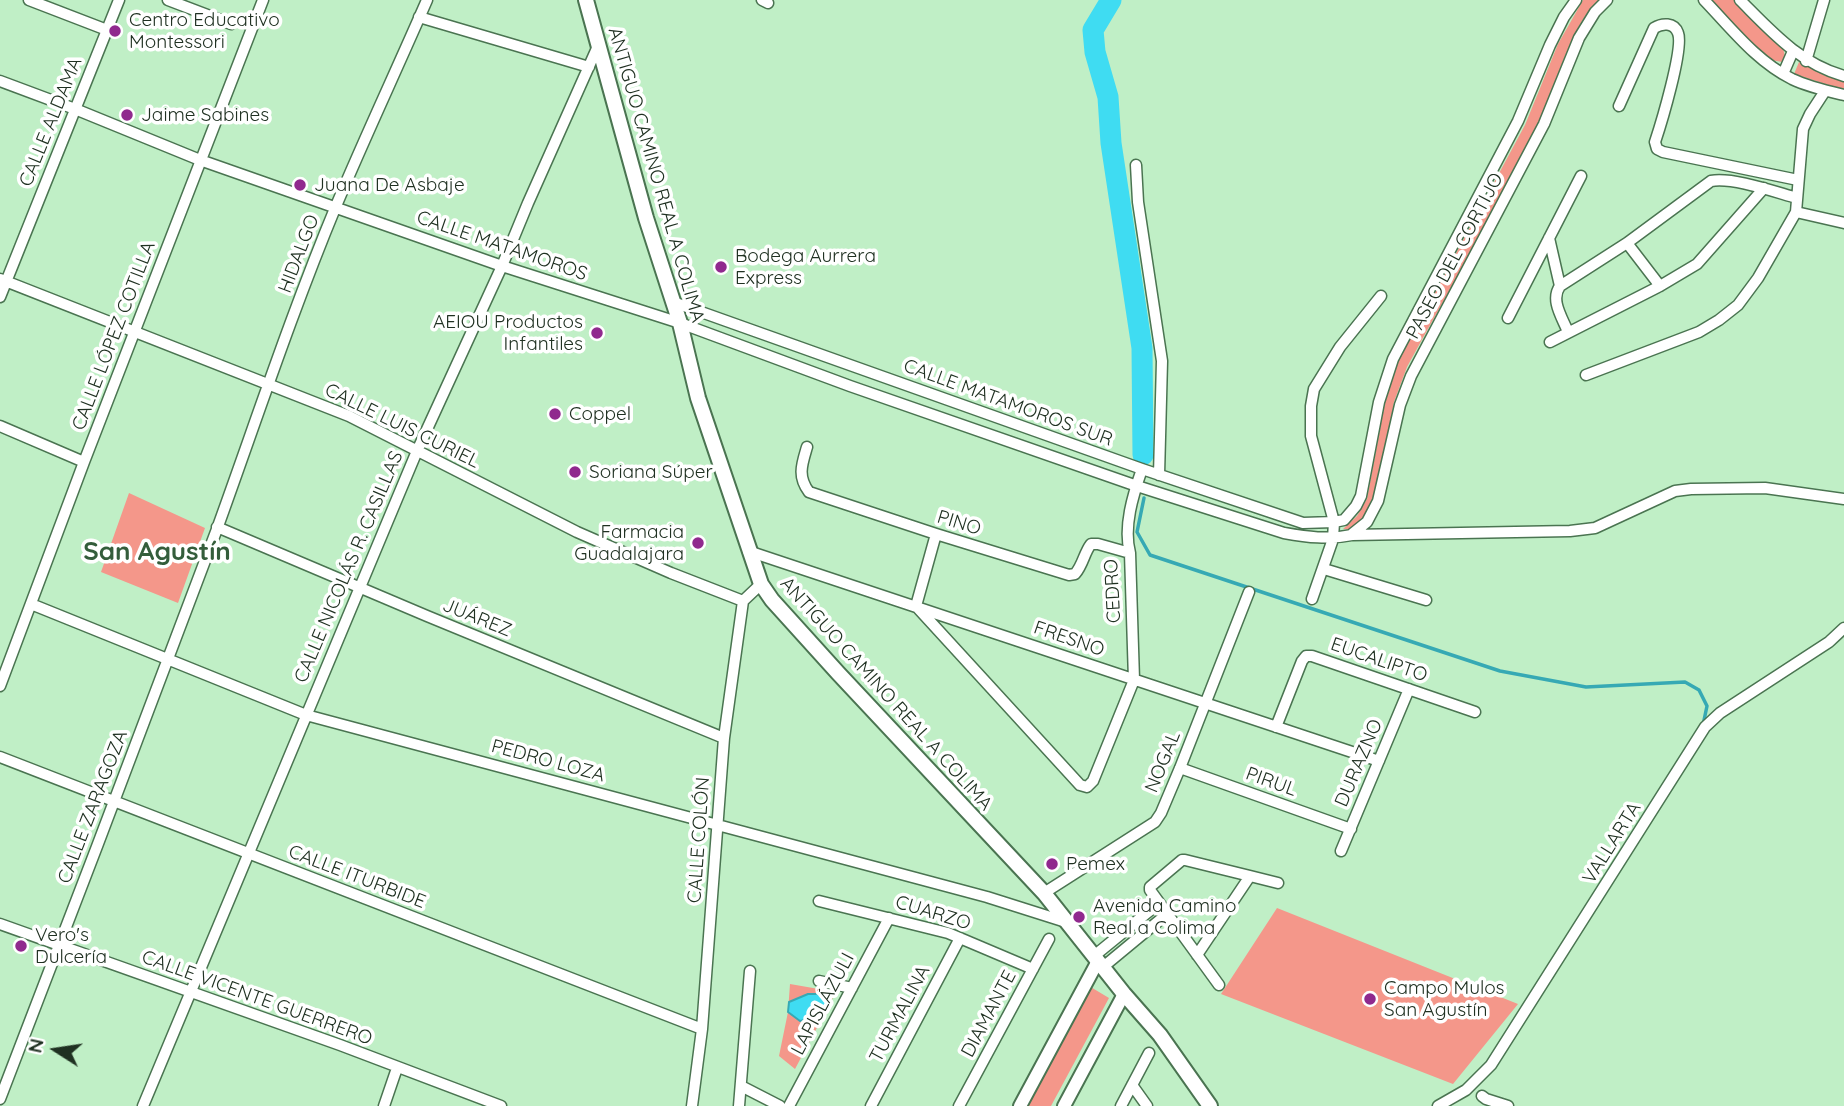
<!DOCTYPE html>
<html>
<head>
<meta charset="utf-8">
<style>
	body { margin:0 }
	#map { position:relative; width:1844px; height:1106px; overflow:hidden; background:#c0efc6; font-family:Quicksand,sans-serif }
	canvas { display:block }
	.north { position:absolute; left:21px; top:1015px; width:70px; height:70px; -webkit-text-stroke:5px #fff; paint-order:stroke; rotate:282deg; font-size:19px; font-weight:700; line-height:28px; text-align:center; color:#203122 }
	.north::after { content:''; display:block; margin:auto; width:24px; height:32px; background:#203122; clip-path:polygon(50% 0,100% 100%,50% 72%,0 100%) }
</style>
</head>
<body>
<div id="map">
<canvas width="1844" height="1106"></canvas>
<div class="north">N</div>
</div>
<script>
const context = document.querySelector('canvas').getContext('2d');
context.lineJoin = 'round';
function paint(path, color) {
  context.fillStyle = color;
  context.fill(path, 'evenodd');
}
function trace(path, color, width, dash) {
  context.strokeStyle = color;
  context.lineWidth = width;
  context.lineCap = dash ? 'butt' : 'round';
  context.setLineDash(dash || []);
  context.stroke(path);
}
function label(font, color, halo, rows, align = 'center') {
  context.font = font + ' Quicksand,sans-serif';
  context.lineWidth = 7;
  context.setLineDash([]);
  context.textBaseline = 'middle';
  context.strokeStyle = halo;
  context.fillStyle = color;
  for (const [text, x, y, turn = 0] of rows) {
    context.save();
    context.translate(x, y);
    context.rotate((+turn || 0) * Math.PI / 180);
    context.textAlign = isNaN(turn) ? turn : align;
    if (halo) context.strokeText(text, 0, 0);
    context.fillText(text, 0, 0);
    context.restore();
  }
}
paint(new Path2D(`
	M 1583,0 L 1598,0 C 1566,33 1555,93 1534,134 C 1494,213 1449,290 1407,367 L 1394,402 L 1375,501 L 1366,519 L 1354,530 L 1343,529 L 1357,516 L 1367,499 L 1385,402 L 1398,361 L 1525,125 L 1558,44 Z
	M 1712,0 L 1734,0 L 1783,48 L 1785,56 L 1782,62 L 1771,60 L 1754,45 Z
	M 1799,62 L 1826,76 L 1844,81 L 1844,90 L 1794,74 Z
	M 129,493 L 205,528 L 178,603 L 101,572 Z
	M 1277,908 L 1518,1004 L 1453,1084 L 1221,994 Z
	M 790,984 L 836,992 L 795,1069 L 779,1056 L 788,1012 Z
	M 1089,986 L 1109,998 L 1051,1106 L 1024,1106 Z`), '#f4978a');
const water = new Path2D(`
	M 808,994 L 822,994 L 829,1004 L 819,1017 L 800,1021 L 788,1012 L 789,1002 Z`);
paint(water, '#3fdcf2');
trace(water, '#36a9b4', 2);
trace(new Path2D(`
	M 1143,455 L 1145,461
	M 1144,498 L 1137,532 L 1150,555 L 1500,671 L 1586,687 L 1685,682 L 1699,690 L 1707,706 L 1703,725`), '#36a9b4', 3.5);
trace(new Path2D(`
	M 1111,0 L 1093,30 L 1095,52 L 1108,97 L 1111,143 L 1142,348 L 1143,455`), '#3fdcf2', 21);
const minor = new Path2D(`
	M 29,0 L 107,30
	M 168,0 L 231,24
	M 762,0 L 768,3
	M 1704,0 C 1731,28 1756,61 1792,79 C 1809,87 1827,91 1844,95
	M 1740,0 C 1772,32 1799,63 1844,76
	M 419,17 L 589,67
	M 1806,61 L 1824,0
	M 1783,74 L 1793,51
	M 0,81 L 75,109 L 200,160 L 502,266 L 680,323 L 850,386 L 1137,486 L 1284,533 C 1307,537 1328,540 1352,535 L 1570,531 L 1595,528 L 1675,491 L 1691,489 L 1765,488 L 1844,499
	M 1619,106 L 1654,28 C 1662,23 1674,22 1678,33 C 1684,48 1661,124 1655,142 L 1657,149 L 1663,152 L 1798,180
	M 1136,165 L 1138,202 L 1162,361 L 1159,475
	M 1796,212 L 1844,223
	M 1549,238 L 1560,286
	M 1627,243 L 1660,286
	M 0,279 L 349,416 L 577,532 L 671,573 L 743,601
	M 0,297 L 119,0
	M 673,302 L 1142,469 L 1303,523 L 1334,522 L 1344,520 L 1356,506 L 1361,496 L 1379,402 L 1393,359 L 1518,121 L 1550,45 L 1564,17 L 1576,0
	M 1508,318 L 1581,176
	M 1568,332 C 1562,317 1550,300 1560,286 L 1627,243 L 1711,181 C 1733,177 1775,192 1797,198
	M 1550,342 L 1660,286 L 1697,264 L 1764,188
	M 1586,375 L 1699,332 L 1719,320 L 1738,305 L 1758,278 L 1796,212 L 1803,129 L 1810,114 L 1825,91
	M 0,426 L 84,462
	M 807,447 C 802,464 797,476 809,492 L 936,534 L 1069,575 L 1075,574 C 1083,565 1084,553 1091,544 L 1098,544 L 1130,553
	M 217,527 L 427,616 L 724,738
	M 936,534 L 916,606 L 1080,785 L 1087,787 L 1093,781 L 1134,680 L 1130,553 C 1123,527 1133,495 1142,469
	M 1352,534 L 1367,522 L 1378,501 L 1400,405 L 1411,376 L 1544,124 L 1579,38 L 1595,12 L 1607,0
	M 748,551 L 1379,761
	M 1324,569 L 1426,600
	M 1312,599 L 1333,539 L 1334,522 L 1311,436 L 1311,406 L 1314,389 L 1340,347 L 1381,296
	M 31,604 L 306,715 L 987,897 L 1066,922
	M 0,686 L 84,462 L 263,0
	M 1276,727 L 1302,661 L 1306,656 L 1312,656 L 1475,712
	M 0,757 L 702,1029
	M 1180,768 L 1351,829
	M 1341,851 L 1409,689
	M 1044,893 L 1155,822 L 1161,813 L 1180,768 L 1249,592
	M 819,901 L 948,933 L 1033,969
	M 0,924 L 340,1045 L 501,1106
	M 1197,955 L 1250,876 L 1278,883
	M 1094,956 L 1159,903
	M 1103,967 L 1167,914
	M 819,981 L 852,988
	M 1219,985 L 1150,890 L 1150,887 L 1182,860 L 1185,860 L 1250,876
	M 1132,1085 L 1147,1106
	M 741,1086 L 780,1106
	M 1482,1096 L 1486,1099 L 1508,1106
	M 0,1099 C 73,909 146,720 217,529 C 256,421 292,312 336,206 C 365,137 397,69 427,0
	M 143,1106 L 417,451 L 502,266 L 528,203 L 598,46
	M 384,1106 L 397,1068
	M 692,1106 L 702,1029 L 724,738 L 743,601 L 761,584
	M 739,1106 L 750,971
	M 789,1106 L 889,918
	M 871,1106 L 960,938
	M 959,1106 L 1049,939
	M 1121,1106 L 1149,1053
	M 1438,1106 L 1466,1090 L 1491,1065 L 1705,727 L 1720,713 L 1829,642 L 1844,628`);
const tertiary = new Path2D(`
	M 1020,1106 L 1098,961
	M 1064,1106 L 1124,994`);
const secondary = new Path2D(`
	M 586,0 L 646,218 L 680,323 L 698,398 L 761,584 L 772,600 L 838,673 L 1044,893 L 1124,994 L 1160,1035 L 1210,1106`);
trace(minor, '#4a7451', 13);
trace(tertiary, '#4a7451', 16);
trace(secondary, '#4a7451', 18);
trace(minor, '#fff', 10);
trace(tertiary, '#fff', 12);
trace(secondary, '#fff', 14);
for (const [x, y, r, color] of [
	[115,31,7,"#90298e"],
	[127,115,7,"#90298e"],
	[300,185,7,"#90298e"],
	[721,267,7,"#90298e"],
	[597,333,7,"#90298e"],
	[555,414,7,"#90298e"],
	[575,472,7,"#90298e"],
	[698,543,7,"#90298e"],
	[1052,864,7,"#90298e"],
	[1079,917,7,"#90298e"],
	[21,946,7,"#90298e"],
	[1370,999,7,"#90298e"]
]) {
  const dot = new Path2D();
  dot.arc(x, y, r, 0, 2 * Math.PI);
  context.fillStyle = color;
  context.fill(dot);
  trace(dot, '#fff', 2.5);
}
label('19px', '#203122', '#fff', [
	["Centro Educativo",129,20],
	["Montessori",129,42],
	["Jaime Sabines",141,115],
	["Juana De Asbaje",314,185],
	["Bodega Aurrera",735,256],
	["Express",735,278],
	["AEIOU Productos",583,322,"right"],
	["Infantiles",583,344,"right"],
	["Coppel",569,414],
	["Soriana Súper",589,472],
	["Farmacia",684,532,"right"],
	["Guadalajara",684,554,"right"],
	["Pemex",1066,864],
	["Avenida Camino",1093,906],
	["Real a Colima",1093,928],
	["Vero's",35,935],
	["Dulcería",35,957],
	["Campo Mulos",1384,988],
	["San Agustín",1384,1010]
], 'left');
label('19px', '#203122', '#fff', [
	["CALLE ALDAMA",51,122,-68],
	["ANTIGUO CAMINO REAL A COLIMA",656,175,74],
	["CALLE MATAMOROS",502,246,19],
	["HIDALGO",299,254,-69],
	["PASEO DEL CORTIJO",1455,256,-62],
	["CALLE LÓPEZ COTILLA",114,336,-69],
	["CALLE MATAMOROS SUR",1008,403,20],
	["CALLE LUIS CURIEL",402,426,26],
	["PINO",959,523,17],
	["CALLE NICOLÁS R. CASILLAS",349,567,-67],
	["CEDRO",1113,591,-93],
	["JUÁREZ",477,618,22],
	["FRESNO",1069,639,19],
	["EUCALIPTO",1379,660,19],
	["ANTIGUO CAMINO REAL A COLIMA",886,694,48],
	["PEDRO LOZA",548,761,15],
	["NOGAL",1163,762,-68],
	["DURAZNO",1359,763,-67],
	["PIRUL",1271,782,20],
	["CALLE ZARAGOZA",93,807,-69],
	["CALLE COLÓN",699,840,-86],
	["VALLARTA",1612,843,-58],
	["CALLE ITURBIDE",357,877,21],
	["CUARZO",933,913,17],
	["CALLE VICENTE GUERRERO",257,998,20],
	["LAPISLÁZULI",823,1004,-62],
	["TURMALINA",900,1014,-62],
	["DIAMANTE",989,1014,-62]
]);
label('bold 26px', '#345d3b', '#fff', [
	["San Agustín",157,552]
]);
</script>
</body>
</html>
